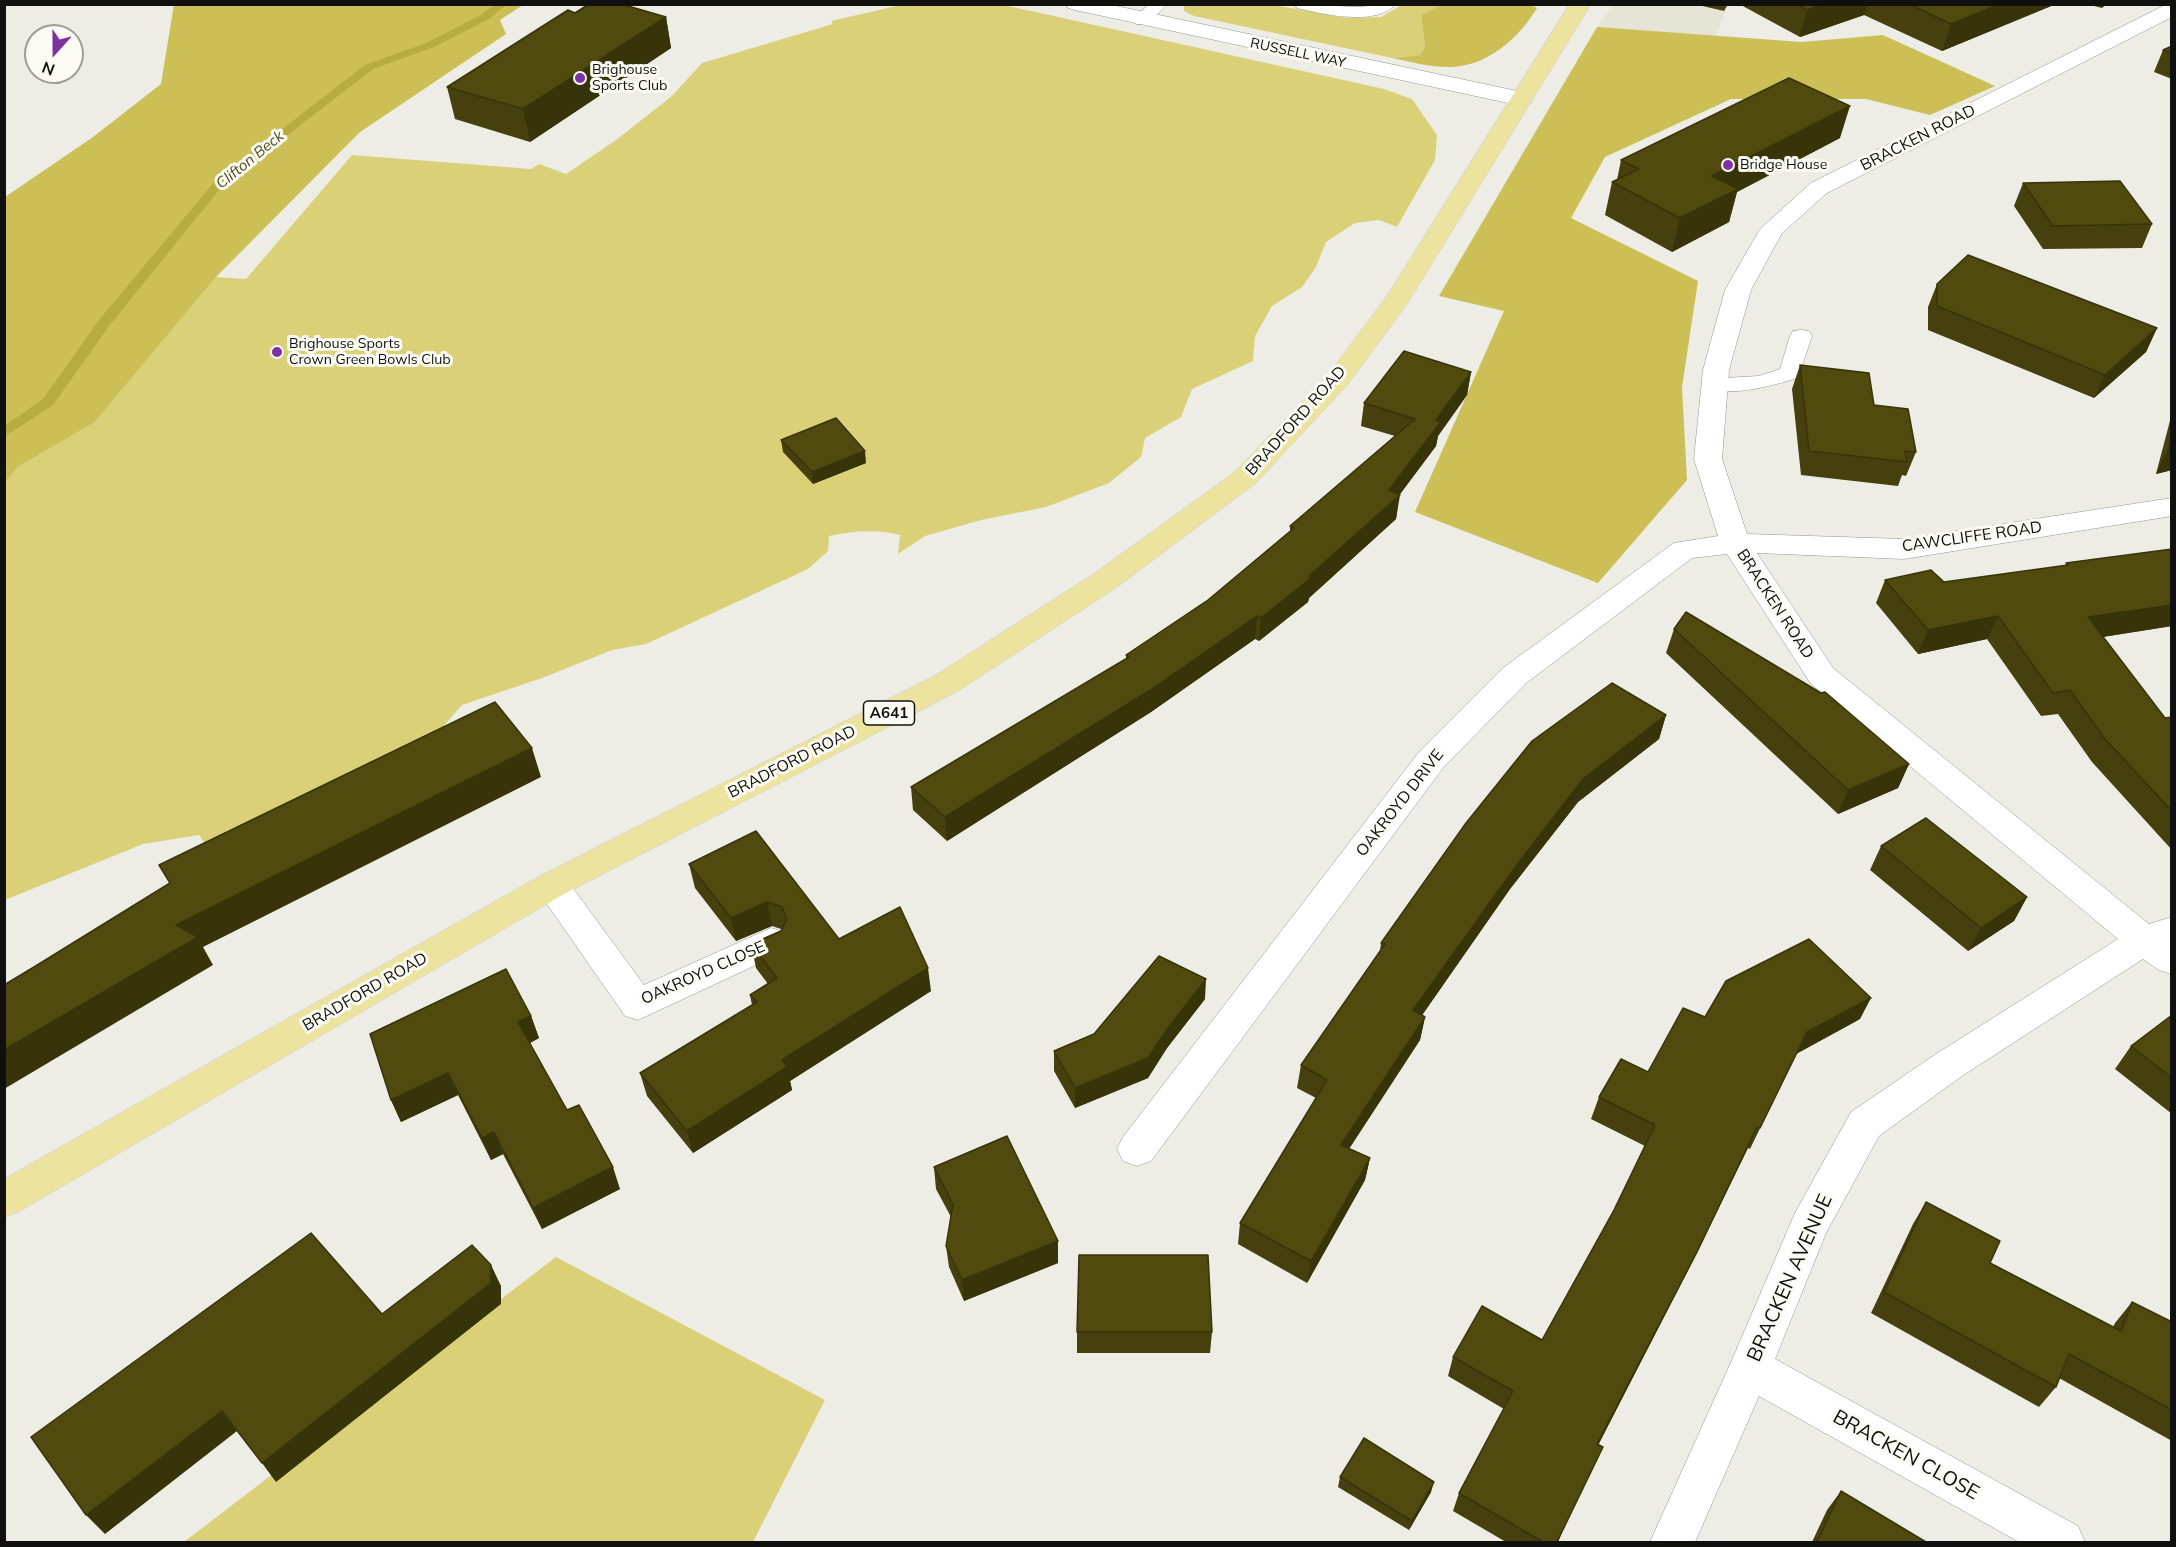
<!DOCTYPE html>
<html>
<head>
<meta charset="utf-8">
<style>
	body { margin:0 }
	#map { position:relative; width:2176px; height:1547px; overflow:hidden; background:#edede6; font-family:Mulish,sans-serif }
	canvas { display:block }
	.frame { position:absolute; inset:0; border:6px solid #10100e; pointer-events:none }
	.north { position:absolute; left:24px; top:24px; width:60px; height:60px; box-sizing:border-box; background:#fbfaf3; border:2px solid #9d9c97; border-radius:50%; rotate:201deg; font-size:16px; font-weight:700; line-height:24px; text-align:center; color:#10100e }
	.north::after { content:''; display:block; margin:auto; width:21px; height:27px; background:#7e31a2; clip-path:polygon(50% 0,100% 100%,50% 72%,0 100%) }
</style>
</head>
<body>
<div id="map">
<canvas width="2176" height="1547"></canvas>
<div class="frame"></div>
<div class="north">N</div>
</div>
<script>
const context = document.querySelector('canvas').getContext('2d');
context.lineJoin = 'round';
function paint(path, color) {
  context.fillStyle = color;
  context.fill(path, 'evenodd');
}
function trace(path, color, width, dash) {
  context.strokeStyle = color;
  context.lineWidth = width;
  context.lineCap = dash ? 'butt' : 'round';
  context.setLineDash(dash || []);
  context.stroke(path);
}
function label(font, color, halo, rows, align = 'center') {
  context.font = font + ' Mulish,sans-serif';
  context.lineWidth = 6;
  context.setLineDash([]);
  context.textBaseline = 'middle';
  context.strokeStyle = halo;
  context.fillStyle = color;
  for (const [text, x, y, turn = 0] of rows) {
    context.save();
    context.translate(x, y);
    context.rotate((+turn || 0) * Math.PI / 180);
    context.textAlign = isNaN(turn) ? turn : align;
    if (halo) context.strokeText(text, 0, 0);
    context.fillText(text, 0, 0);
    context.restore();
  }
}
paint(new Path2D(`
	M 1613,5 L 1728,5 L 1716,36 L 1596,29 Z`), '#e5e4d5');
paint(new Path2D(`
	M 905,4 L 1004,5 L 1384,89 L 1412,99 L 1437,135 L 1435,160 L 1397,227 L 1379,220 L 1355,223 L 1326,242 L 1316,267 L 1302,287 L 1272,306 L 1255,336 L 1253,361 L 1192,389 L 1181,417 L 1145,438 L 1141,457 L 1109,483 L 1046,507 L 981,520 L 925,536 L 898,554 L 900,535 C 876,529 854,531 829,536 L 828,551 L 808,569 L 646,644 L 612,650 L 542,678 L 462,705 L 441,729 L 214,855 L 199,835 L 143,844 L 5,900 L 5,482 L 18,467 L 95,422 L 216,277 L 246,279 L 352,155 L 531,169 L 539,164 L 566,174 L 616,140 L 672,96 L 702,63 L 833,24 L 831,21 Z
	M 1184,5 L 1274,5 L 1347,18 L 1381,17 L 1402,5 L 1443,5 L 1421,15 L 1425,47 L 1420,55 L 1392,58 L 1194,16 L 1184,11 Z
	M 556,1257 L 825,1400 L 753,1542 L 184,1542 Z`), '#dad077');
paint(new Path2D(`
	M 174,4 L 523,5 L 500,20 L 506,34 L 360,132 L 216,277 L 95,422 L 18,467 L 5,482 L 5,197 L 93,137 L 161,84 Z
	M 1529,4 L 1537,8 C 1519,38 1489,65 1452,67 C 1433,68 1412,62 1392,58 L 1420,55 L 1425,47 L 1421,15 L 1442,5 Z
	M 1597,27 L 1802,42 L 1883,35 L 1995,86 L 1930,115 L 1866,99 L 1731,99 L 1605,157 L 1571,218 L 1698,281 L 1682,387 L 1687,480 L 1598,583 L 1415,512 L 1504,311 L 1439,296 Z`), '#cbbf56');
paint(new Path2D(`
	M 495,4 L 507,4 L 489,19 L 434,47 L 373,69 L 223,185 L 109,326 L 53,405 L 4,437 L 4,426 L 43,399 L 99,320 L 215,181 L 365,65 L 426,43 L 481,15 Z`), '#b7ac40');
const service = new Path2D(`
	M 1149,4 L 1167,4 L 1148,24 L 1136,24 L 1133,20 Z
	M 1295,4 L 1357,7 L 1396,4 C 1376,27 1323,14 1297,8 Z
	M 1801,330 L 1809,331 L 1812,336 L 1798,378 C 1770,386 1737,396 1707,389 L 1704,384 L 1707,379 L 1759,376 L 1780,369 L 1790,336 L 1793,331 Z`);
const minor = new Path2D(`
	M 1065,4 L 1107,4 L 1522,92 L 1530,94 L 1533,99 L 1530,104 L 1522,106 L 1075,10 L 1068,8 Z
	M 2172,4 L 2172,17 L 1827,193 L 1782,233 L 1751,290 L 1729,370 L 1722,459 L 1747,534 L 1904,539 L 2172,498 L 2172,516 L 1904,559 L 1757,553 L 1833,668 L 2149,924 L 2172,917 L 2172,974 L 2159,970 L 2143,959 L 1962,1076 L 1879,1136 L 1826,1233 L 1775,1359 L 2078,1526 L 2085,1542 L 2019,1542 L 1759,1396 L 1695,1542 L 1650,1542 L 1732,1360 L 1795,1213 L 1851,1112 L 1936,1054 L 2118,939 L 1811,684 L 1727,554 L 1692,558 L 1525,684 L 1443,768 L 1151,1161 L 1137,1166 L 1123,1161 L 1117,1149 L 1123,1137 L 1419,752 L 1503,668 L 1674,543 L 1718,536 L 1694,459 L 1703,370 L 1725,290 L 1760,229 L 1811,183 L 2165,5 Z
	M 552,872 L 564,876 L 644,985 L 771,928 L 784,932 L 789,942 L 784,952 L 638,1020 L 625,1016 L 540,894 L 535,885 L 540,876 Z`);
const primary = new Path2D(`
	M 1570,4 L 1591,4 L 1407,304 L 1348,384 L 1256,483 L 1117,587 L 958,691 L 564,894 L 18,1212 L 4,1217 L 4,1179 L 540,876 L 936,675 L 1095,573 L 1236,471 L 1330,372 L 1387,296 Z`);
trace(service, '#95948e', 1);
trace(minor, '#95948e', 1);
trace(primary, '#cacaca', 1);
paint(service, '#fff');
paint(minor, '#fff');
paint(primary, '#ece49e');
paint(new Path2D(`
	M 1694,4 L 1728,4 L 1724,11 Z
	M 1739,4 L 2056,4 L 1942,51 L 1864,15 L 1800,37 Z
	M 2086,4 L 2107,4 L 2102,8 Z
	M 575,13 L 666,17 L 671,48 L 530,142 L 455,119 L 447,87 Z
	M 2172,46 L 2172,79 L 2154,72 L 2163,50 Z
	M 1840,138 L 1737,192 L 1729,222 L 1672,252 L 1605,215 L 1612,182 L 1617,180 L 1621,160 Z
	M 2023,183 L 2152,224 L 2142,248 L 2043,249 L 2014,206 Z
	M 1937,284 L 2157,328 L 2146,352 L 2094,398 L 1928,330 L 1928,307 Z
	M 1800,365 L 1874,405 L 1916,452 L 1906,476 L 1902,475 L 1898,486 L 1801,475 L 1792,389 Z
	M 1471,372 L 1467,395 L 1438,436 L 1436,446 L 1399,495 L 1396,519 L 1309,598 L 1308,602 L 1259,641 L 1255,639 L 1151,712 L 947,841 L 913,810 L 911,787 L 1126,659 L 1126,655 L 1208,600 L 1290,531 L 1290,526 L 1395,436 L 1361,426 L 1364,403 Z
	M 2172,413 L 2172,470 L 2156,474 Z
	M 781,440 L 866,463 L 813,484 L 783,452 Z
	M 2172,549 L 2172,626 L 2103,637 L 2165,718 L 2172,717 L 2172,850 L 2092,762 L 2058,714 L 2041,716 L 1987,639 L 1918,654 L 1876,603 L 1885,580 L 1944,582 L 2065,566 L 2066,563 Z
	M 1674,629 L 1909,764 L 1898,788 L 1838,814 L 1666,653 Z
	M 1666,715 L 1659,739 L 1578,802 L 1510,889 L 1422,1015 L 1425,1017 L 1420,1040 L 1349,1149 L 1370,1158 L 1365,1180 L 1307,1283 L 1238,1244 L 1240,1223 L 1316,1098 L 1297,1088 L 1301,1065 L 1380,951 L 1381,943 Z
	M 756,831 L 839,939 L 931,991 L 790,1081 L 792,1090 L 693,1153 L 647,1096 L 640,1073 L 752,1005 L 750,995 L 768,984 L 756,968 L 751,944 L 781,931 L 781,929 L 772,926 L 736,941 L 695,888 L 689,864 Z
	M 1881,846 L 2027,897 L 2014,921 L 1968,951 L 1870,870 Z
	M 1205,999 L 1167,1048 L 1148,1078 L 1075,1108 L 1054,1071 L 1054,1051 Z
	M 2172,1015 L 2172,1114 L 2115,1069 L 2131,1046 Z
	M 531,1016 L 539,1038 L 530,1043 L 567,1110 L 620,1189 L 542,1229 L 503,1154 L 491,1160 L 458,1095 L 401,1122 L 391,1100 Z
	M 1860,1019 L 1796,1054 L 1750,1149 L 1748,1148 L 1687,1272 L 1598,1445 L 1558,1542 L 1506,1542 L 1453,1511 L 1459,1493 L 1504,1409 L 1448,1376 L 1453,1357 L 1542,1340 L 1614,1210 L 1645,1146 L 1591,1119 L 1599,1097 L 1648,1072 Z
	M 934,1167 L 1058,1241 L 1058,1263 L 964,1301 L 949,1267 L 946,1246 L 951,1217 L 936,1189 Z
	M 1926,1202 L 1990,1263 L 2113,1327 L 2115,1323 L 2132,1302 L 2172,1322 L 2172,1441 L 2059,1378 L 2056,1387 L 2039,1407 L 1871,1313 L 1913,1224 Z
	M 1077,1332 L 1212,1332 L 1210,1353 L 1077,1353 Z
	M 1340,1477 L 1431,1492 L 1409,1530 L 1338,1487 Z
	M 1841,1491 L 1926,1542 L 1812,1542 L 1827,1510 Z`), '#45400d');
paint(new Path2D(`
	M 1823,4 L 1868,4 L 1864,15 L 1800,37 L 1807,10 Z
	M 2000,4 L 2056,4 L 1942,51 L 1951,24 Z
	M 666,17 L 671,48 L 530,142 L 523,109 Z
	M 1850,106 L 1840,138 L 1737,192 L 1729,222 L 1672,252 L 1680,218 L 1712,176 Z
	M 2157,328 L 2146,352 L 2094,398 L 2105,375 Z
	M 1471,372 L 1467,395 L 1438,436 L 1436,446 L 1398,497 L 1400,495 L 1396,519 L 1309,598 L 1308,602 L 1259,641 L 1261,618 L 1309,576 L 1389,490 L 1436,420 Z
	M 2172,449 L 2172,470 L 2156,474 L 2168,450 Z
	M 865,451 L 866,463 L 813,484 L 812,472 Z
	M 2172,605 L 2172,626 L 2076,641 L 2088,617 Z
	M 1257,616 L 1255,639 L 1151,712 L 947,841 L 945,817 Z
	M 1998,616 L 1987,639 L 1918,654 L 1928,630 Z
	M 1666,715 L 1659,739 L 1578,802 L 1510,889 L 1409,1034 L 1413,1010 L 1516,866 L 1584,778 Z
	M 532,748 L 541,777 L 203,947 L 213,965 L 4,1089 L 4,1050 L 176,925 Z
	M 1909,764 L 1898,788 L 1838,814 L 1848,790 Z
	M 2027,897 L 2014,921 L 1968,951 L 1981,928 Z
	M 767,902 L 772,926 L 736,941 L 731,918 Z
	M 928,968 L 931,991 L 790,1081 L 792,1090 L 693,1153 L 687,1131 L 782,1060 Z
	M 1206,979 L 1205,999 L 1167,1048 L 1148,1078 L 1075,1108 L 1075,1088 Z
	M 1871,998 L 1860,1019 L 1796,1054 L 1750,1149 L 1807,1032 Z
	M 531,1016 L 539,1038 L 526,1045 L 518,1022 Z
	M 1425,1017 L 1420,1040 L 1337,1167 L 1341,1145 Z
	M 448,1073 L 458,1095 L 401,1122 L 391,1100 Z
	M 494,1132 L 503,1154 L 491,1160 L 482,1138 Z
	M 1748,1148 L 1687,1272 L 1589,1463 L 1597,1444 Z
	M 1370,1158 L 1365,1180 L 1307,1283 L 1311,1261 Z
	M 613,1167 L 620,1189 L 542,1229 L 533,1208 Z
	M 1058,1241 L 1058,1263 L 964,1301 L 962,1280 Z
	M 491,1265 L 501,1286 L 501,1304 L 276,1482 L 262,1463 Z
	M 222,1411 L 237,1431 L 105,1534 L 86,1515 Z
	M 1434,1482 L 1431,1492 L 1409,1530 L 1412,1521 Z`), '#38340a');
const building = new Path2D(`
	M 589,4 L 621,4 L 666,17 L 523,109 L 447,87 L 568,10 L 575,13 Z
	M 1796,4 L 1824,4 L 1807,10 Z
	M 1909,4 L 2000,4 L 1951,24 Z
	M 2172,46 L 2172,53 L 2163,50 Z
	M 1789,78 L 1850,106 L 1712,176 L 1738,189 L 1680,218 L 1612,182 L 1639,169 L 1621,160 Z
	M 2120,181 L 2152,224 L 2053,226 L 2023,183 Z
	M 1968,255 L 2157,328 L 2105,375 L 1937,306 L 1937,284 Z
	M 1404,351 L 1471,372 L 1436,420 L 1440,423 L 1389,490 L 1400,495 L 1309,576 L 1311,578 L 1261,618 L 1257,616 L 1152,689 L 945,817 L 911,787 L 1129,657 L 1126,655 L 1208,600 L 1294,528 L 1290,526 L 1415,419 L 1364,403 Z
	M 1800,365 L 1869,373 L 1874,405 L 1908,409 L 1916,452 L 1905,451 L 1907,462 L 1809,451 Z
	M 836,418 L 865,451 L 812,472 L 781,440 Z
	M 2172,436 L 2172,449 L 2168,450 Z
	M 2172,549 L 2172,605 L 2088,617 L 2165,718 L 2172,717 L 2172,811 L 2105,739 L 2070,690 L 2053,693 L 1998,616 L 1928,630 L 1885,580 L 1931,570 L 1944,582 L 2068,565 L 2066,563 Z
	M 1686,612 L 1821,693 L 1825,692 L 1909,764 L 1848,790 L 1674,629 Z
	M 1612,683 L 1666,715 L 1584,778 L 1516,866 L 1413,1010 L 1425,1017 L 1341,1145 L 1370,1158 L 1311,1261 L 1240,1223 L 1327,1080 L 1301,1065 L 1385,944 L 1381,943 L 1466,823 L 1532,741 Z
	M 495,702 L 532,748 L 176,925 L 198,937 L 4,1050 L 4,985 L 34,967 L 170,883 L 159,865 Z
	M 1926,818 L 2027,897 L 1981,928 L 1881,846 Z
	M 756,831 L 839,939 L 900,907 L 928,968 L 782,1060 L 787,1067 L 687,1131 L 640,1073 L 757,1002 L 750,995 L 777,978 L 751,944 L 781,931 L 787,919 L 782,907 L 767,902 L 731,918 L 689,864 Z
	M 1809,939 L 1871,998 L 1807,1032 L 1760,1128 L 1757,1127 L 1697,1252 L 1597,1444 L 1603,1447 L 1557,1542 L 1543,1542 L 1459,1493 L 1513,1391 L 1453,1357 L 1482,1306 L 1542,1340 L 1614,1210 L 1655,1125 L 1599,1097 L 1621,1059 L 1648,1072 L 1683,1008 L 1705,1017 L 1726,981 Z
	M 1159,956 L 1206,979 L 1168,1028 L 1148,1058 L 1075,1088 L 1054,1051 L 1094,1034 Z
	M 506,969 L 531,1016 L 518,1022 L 567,1110 L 579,1105 L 613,1167 L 533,1208 L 494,1132 L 482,1138 L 448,1073 L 391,1100 L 370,1034 Z
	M 2172,1015 L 2172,1078 L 2131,1046 Z
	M 1007,1136 L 1058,1241 L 962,1280 L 946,1246 L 953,1204 L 934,1167 Z
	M 1926,1202 L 2000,1241 L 1990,1263 L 2121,1331 L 2132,1302 L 2172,1322 L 2172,1410 L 2069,1354 L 2056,1387 L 1884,1292 Z
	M 311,1233 L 382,1314 L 472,1245 L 491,1265 L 491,1283 L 262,1463 L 222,1411 L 86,1515 L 31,1437 Z
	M 1079,1255 L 1208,1255 L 1212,1332 L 1077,1332 Z
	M 1364,1438 L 1434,1482 L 1412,1521 L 1340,1477 Z
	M 1841,1491 L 1926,1542 L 1817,1542 Z`);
paint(building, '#504a0f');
trace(building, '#38340a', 1.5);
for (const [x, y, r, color] of [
	[580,78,6,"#7e31a2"],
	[1728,165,6,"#7e31a2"],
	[277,352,6,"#7e31a2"]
]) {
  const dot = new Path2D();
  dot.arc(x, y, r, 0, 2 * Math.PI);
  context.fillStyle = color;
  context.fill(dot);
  trace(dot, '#fbfaf3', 2);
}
label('14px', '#10100e', '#fbfaf3', [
	["RUSSELL WAY",1298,53,12]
]);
label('14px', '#10100e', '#fbfaf3', [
	["Brighouse",592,70],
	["Sports Club",592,86],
	["Bridge House",1740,165],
	["Brighouse Sports",289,344],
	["Crown Green Bowls Club",289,360]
], 'left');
label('italic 15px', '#4f4b1f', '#fbfaf3', [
	["Clifton Beck",250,160,-39]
]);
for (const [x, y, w] of [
	[889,713,51]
]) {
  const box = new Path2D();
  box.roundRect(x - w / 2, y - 12, w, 24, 4.5);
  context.fillStyle = '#fbfaf3';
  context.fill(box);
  trace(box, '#10100e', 1.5);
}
label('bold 15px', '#10100e', null, [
	["A641",889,713]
]);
label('16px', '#10100e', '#fbfaf3', [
	["BRACKEN ROAD",1918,138,-27],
	["BRADFORD ROAD",1296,421,-48],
	["CAWCLIFFE ROAD",1972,537,-8],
	["BRACKEN ROAD",1775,604,57],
	["BRADFORD ROAD",792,762,-27],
	["OAKROYD DRIVE",1400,803,-52],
	["OAKROYD CLOSE",703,973,-24],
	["BRADFORD ROAD",365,992,-30]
]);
label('20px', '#10100e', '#fbfaf3', [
	["BRACKEN AVENUE",1790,1278,-66],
	["BRACKEN CLOSE",1906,1455,29]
]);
</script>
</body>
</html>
